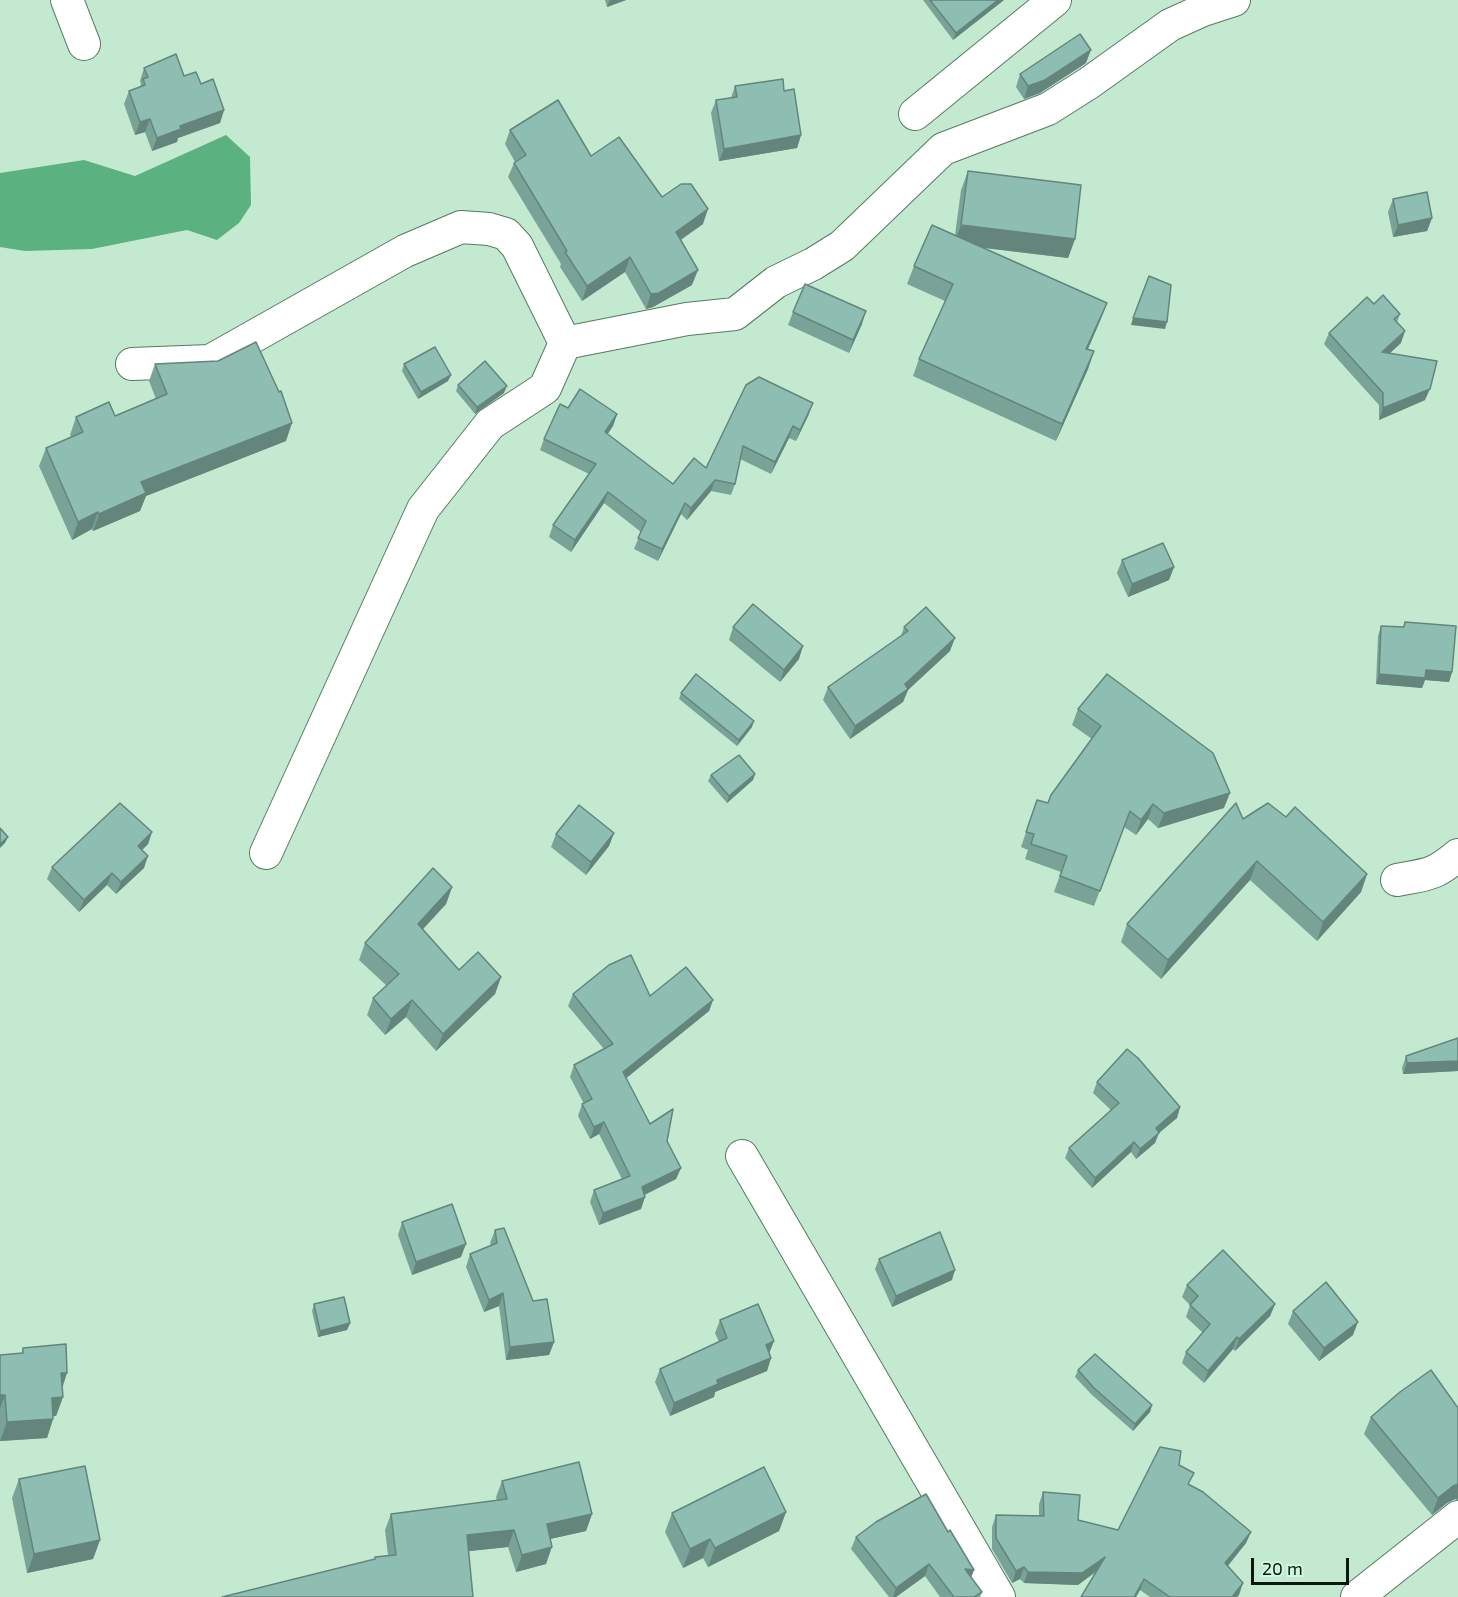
<!DOCTYPE html>
<html>
<head>
<meta charset="utf-8">
<style>
	body { margin:0 }
	#map { position:relative; width:1458px; height:1597px; overflow:hidden; background:#c3ead1; font-family:"Exo 2",sans-serif }
	canvas { display:block }
	.scale { position:absolute; left:1251px; top:1558px; width:98px; height:27px; box-sizing:border-box; border:3px solid #09170f; border-top:0; padding-left:8px; font-size:18px; line-height:21px; white-space:nowrap; color:#09170f; -webkit-text-stroke:4px #d0f8de; paint-order:stroke }
</style>
</head>
<body>
<div id="map">
<canvas width="1458" height="1597"></canvas>
<div class="scale">20 m</div>
</div>
<script>
const context = document.querySelector('canvas').getContext('2d');
context.lineJoin = 'round';
function paint(path, color) {
  context.fillStyle = color;
  context.fill(path, 'evenodd');
}
function trace(path, color, width, dash) {
  context.strokeStyle = color;
  context.lineWidth = width;
  context.lineCap = dash ? 'butt' : 'round';
  context.setLineDash(dash || []);
  context.stroke(path);
}
paint(new Path2D(`
	M 226,135 L 250,157 L 251,205 L 239,223 L 217,240 L 187,230 L 92,249 L 25,251 L 0,247 L 0,173 L 84,160 L 135,176 Z`), '#5cb181');
const street = new Path2D(`
	M 67,0 L 84,44
	M 915,114 L 1055,0
	M 132,364 L 210,361 L 405,251 L 461,227 L 489,229 L 506,234 L 517,246 L 565,343
	M 266,853 L 423,509 L 490,424 L 545,388 L 565,343 L 687,319 L 735,314 L 776,282 L 813,264 L 842,246 L 943,149 L 1048,109 L 1089,83 L 1170,25 L 1203,10 L 1234,0
	M 1397,880 C 1428,874 1433,876 1458,855
	M 742,1156 L 999,1597
	M 1357,1597 L 1458,1517`);
trace(street, '#567a64', 34);
trace(street, '#fff', 32);
paint(new Path2D(`
	M 605,0 L 626,0 L 607,7 Z
	M 923,0 L 1004,0 L 953,40 Z
	M 1086,63 L 1040,93 L 1024,99 L 1016,87 L 1020,74 Z
	M 144,68 L 184,76 L 201,84 L 224,110 L 220,123 L 178,138 L 177,142 L 152,151 L 145,132 L 135,135 L 124,104 L 129,91 L 140,87 L 141,84 L 140,81 Z
	M 735,86 L 784,91 L 801,135 L 797,148 L 719,161 L 711,113 L 716,100 L 731,98 Z
	M 510,130 L 591,156 L 662,197 L 703,224 L 681,240 L 692,285 L 653,307 L 646,309 L 625,272 L 582,301 L 560,267 L 561,264 L 508,177 L 514,163 L 515,162 L 505,144 Z
	M 968,171 L 1075,239 L 1068,258 L 983,248 L 1107,303 L 1100,321 L 1088,349 L 1094,351 L 1088,369 L 1056,441 L 913,376 L 919,359 L 945,301 L 907,284 L 914,266 L 955,235 L 961,190 Z
	M 1393,199 L 1432,218 L 1427,231 L 1393,237 L 1388,212 Z
	M 1374,304 L 1400,314 L 1397,322 L 1401,343 L 1390,353 L 1425,400 L 1379,420 L 1379,405 L 1324,344 L 1329,333 Z
	M 793,312 L 862,324 L 849,353 L 788,325 Z
	M 155,364 L 286,441 L 146,496 L 140,511 L 93,531 L 92,529 L 72,540 L 39,466 L 46,448 L 71,437 L 70,435 L 76,417 L 115,416 L 156,399 L 149,381 Z
	M 404,364 L 448,381 L 418,399 L 402,371 Z
	M 458,385 L 504,393 L 475,414 L 456,391 Z
	M 746,385 L 809,414 L 796,441 L 789,438 L 771,474 L 740,459 L 735,484 L 731,495 L 711,491 L 687,520 L 681,514 L 658,561 L 634,549 L 641,532 L 604,503 L 571,552 L 549,537 L 553,525 L 589,474 L 540,450 L 544,439 L 568,408 L 617,414 L 613,426 L 607,434 L 673,484 L 706,468 Z
	M 1122,560 L 1174,567 L 1169,580 L 1128,597 L 1117,573 Z
	M 1405,622 L 1452,672 L 1449,682 L 1425,680 L 1422,688 L 1376,684 L 1378,636 L 1381,626 L 1403,627 Z
	M 733,627 L 799,659 L 780,682 L 729,640 Z
	M 904,627 L 950,651 L 908,690 L 903,702 L 850,739 L 823,700 L 828,687 L 901,636 Z
	M 681,693 L 752,727 L 737,746 L 679,699 Z
	M 1078,709 L 1224,808 L 1158,828 L 1148,819 L 1136,835 L 1124,827 L 1094,906 L 1054,892 L 1061,872 L 1025,859 L 1028,850 L 1021,847 L 1037,800 L 1048,803 L 1092,739 L 1072,725 Z
	M 755,774 L 753,780 L 727,803 L 708,781 L 711,775 Z
	M 1286,817 L 1367,874 L 1361,892 L 1317,941 L 1250,880 L 1161,979 L 1121,942 L 1127,924 L 1243,819 Z
	M 152,832 L 148,844 L 142,850 L 144,868 L 116,894 L 107,885 L 79,912 L 47,879 L 52,867 Z
	M 614,833 L 609,846 L 586,875 L 551,847 L 556,834 Z
	M 452,887 L 446,904 L 423,929 L 459,970 L 501,977 L 495,994 L 436,1051 L 406,1017 L 385,1035 L 367,1015 L 373,998 L 387,986 L 359,960 L 365,943 Z
	M 573,994 L 650,996 L 713,1000 L 709,1011 L 626,1078 L 650,1124 L 667,1141 L 681,1168 L 676,1179 L 645,1195 L 641,1209 L 599,1225 L 590,1202 L 594,1190 L 622,1179 L 599,1134 L 590,1139 L 578,1116 L 582,1104 L 584,1104 L 570,1077 L 574,1065 L 604,1049 L 568,1006 Z
	M 1458,1038 L 1458,1071 L 1403,1074 L 1402,1068 L 1406,1056 Z
	M 1097,1082 L 1180,1107 L 1177,1118 L 1159,1132 L 1155,1143 L 1136,1159 L 1131,1152 L 1092,1188 L 1065,1158 L 1069,1148 L 1111,1110 L 1093,1093 Z
	M 402,1222 L 461,1257 L 412,1275 L 398,1235 Z
	M 495,1230 L 533,1301 L 554,1342 L 549,1355 L 506,1360 L 499,1306 L 484,1312 L 466,1267 L 470,1254 L 491,1245 L 490,1243 Z
	M 879,1259 L 952,1280 L 892,1307 L 875,1269 Z
	M 1187,1285 L 1275,1304 L 1270,1316 L 1235,1351 L 1233,1349 L 1204,1383 L 1182,1363 L 1186,1352 L 1203,1333 L 1186,1317 L 1190,1305 L 1182,1297 Z
	M 314,1304 L 350,1323 L 347,1330 L 318,1337 L 312,1311 Z
	M 1293,1311 L 1353,1335 L 1319,1361 L 1288,1324 Z
	M 720,1320 L 769,1353 L 771,1358 L 767,1371 L 715,1392 L 714,1397 L 670,1416 L 655,1382 L 660,1369 L 719,1342 L 715,1333 Z
	M 23,1348 L 62,1388 L 63,1397 L 56,1416 L 53,1416 L 53,1419 L 47,1438 L 0,1441 L 0,1355 L 21,1354 Z
	M 1078,1370 L 1152,1405 L 1150,1412 L 1133,1431 L 1092,1395 L 1075,1377 Z
	M 1371,1417 L 1455,1499 L 1447,1503 L 1432,1515 L 1364,1434 Z
	M 1179,1465 L 1190,1485 L 1251,1532 L 1246,1543 L 1228,1566 L 1239,1595 L 1237,1597 L 1150,1597 L 1140,1590 L 1136,1597 L 1081,1597 L 1096,1572 L 1078,1585 L 1024,1583 L 1020,1579 L 1012,1583 L 992,1549 L 992,1527 L 996,1515 L 1039,1516 L 1039,1504 L 1043,1492 L 1078,1520 L 1118,1530 Z
	M 19,1479 L 100,1540 L 93,1559 L 27,1573 L 12,1498 Z
	M 502,1481 L 592,1514 L 586,1531 L 550,1539 L 546,1564 L 516,1572 L 508,1547 L 469,1551 L 374,1559 L 375,1557 L 388,1555 L 385,1530 L 391,1514 L 497,1501 L 496,1497 Z
	M 786,1512 L 779,1531 L 708,1567 L 703,1558 L 683,1568 L 665,1532 L 672,1513 Z
	M 948,1532 L 974,1570 L 971,1578 L 982,1592 L 980,1597 L 940,1597 L 925,1576 L 896,1597 L 889,1597 L 851,1549 L 856,1537 Z`), '#7aa398');
paint(new Path2D(`
	M 610,0 L 626,0 L 607,7 Z
	M 998,0 L 1004,0 L 953,40 L 956,33 Z
	M 1091,50 L 1086,63 L 1040,93 L 1024,99 L 1028,86 Z
	M 224,110 L 220,123 L 178,138 L 177,142 L 152,151 L 157,138 L 180,126 Z
	M 150,119 L 145,132 L 135,135 L 140,122 Z
	M 801,135 L 797,148 L 719,161 L 724,149 Z
	M 708,209 L 703,224 L 671,246 L 676,232 Z
	M 1432,218 L 1427,231 L 1393,237 L 1398,225 Z
	M 961,225 L 1075,239 L 1068,258 L 954,244 Z
	M 630,257 L 625,272 L 582,301 L 587,286 Z
	M 698,270 L 692,285 L 653,307 L 646,309 L 651,294 Z
	M 1107,303 L 1100,321 L 1080,367 L 1086,349 Z
	M 866,311 L 862,324 L 849,353 L 853,340 Z
	M 1133,318 L 1167,322 L 1165,329 L 1131,325 Z
	M 1405,331 L 1401,343 L 1378,364 L 1382,352 Z
	M 1094,351 L 1088,369 L 1056,441 L 1062,424 Z
	M 451,375 L 448,381 L 418,399 L 421,392 Z
	M 507,386 L 504,393 L 475,414 L 477,407 Z
	M 1430,389 L 1425,400 L 1379,420 L 1383,408 Z
	M 813,403 L 809,414 L 796,441 L 800,430 Z
	M 617,414 L 613,426 L 601,444 L 605,432 Z
	M 292,423 L 286,441 L 146,496 L 140,511 L 93,531 L 99,514 L 141,482 Z
	M 793,426 L 789,438 L 771,474 L 775,462 Z
	M 715,480 L 711,491 L 687,520 L 691,508 Z
	M 608,492 L 604,503 L 571,552 L 575,540 Z
	M 685,503 L 681,514 L 658,561 L 662,549 Z
	M 98,512 L 92,529 L 72,540 L 78,522 Z
	M 1174,567 L 1169,580 L 1128,597 L 1132,584 Z
	M 955,638 L 950,651 L 908,690 L 903,702 L 850,739 L 855,726 L 905,684 Z
	M 803,646 L 799,659 L 780,682 L 784,670 Z
	M 1426,670 L 1452,672 L 1449,682 L 1425,680 L 1422,688 L 1376,684 L 1379,674 Z
	M 754,721 L 752,727 L 737,746 L 739,740 Z
	M 755,774 L 753,780 L 727,803 L 729,796 Z
	M 1230,793 L 1224,808 L 1158,828 L 1164,813 Z
	M 1153,804 L 1148,819 L 1136,835 L 1141,820 Z
	M 152,832 L 148,844 L 134,858 L 138,846 Z
	M 614,833 L 609,846 L 586,875 L 591,862 Z
	M 8,837 L 5,843 L 0,848 L 0,844 Z
	M 148,856 L 144,868 L 116,894 L 121,882 Z
	M 1257,861 L 1250,880 L 1161,979 L 1168,960 Z
	M 112,873 L 107,885 L 79,912 L 84,900 Z
	M 1367,874 L 1361,892 L 1317,941 L 1323,922 Z
	M 452,887 L 446,904 L 412,941 L 418,924 Z
	M 501,977 L 495,994 L 436,1051 L 443,1034 Z
	M 412,1000 L 406,1017 L 385,1035 L 391,1019 Z
	M 713,1000 L 709,1011 L 619,1084 L 623,1072 Z
	M 1458,1061 L 1458,1071 L 1403,1074 L 1407,1063 Z
	M 1180,1107 L 1177,1118 L 1152,1139 L 1156,1128 Z
	M 604,1122 L 599,1134 L 590,1139 L 594,1127 Z
	M 1159,1133 L 1155,1143 L 1136,1159 L 1140,1149 Z
	M 1134,1142 L 1131,1152 L 1092,1188 L 1095,1178 Z
	M 681,1168 L 676,1179 L 637,1198 L 642,1187 Z
	M 645,1197 L 641,1209 L 599,1225 L 603,1213 Z
	M 466,1244 L 461,1257 L 412,1275 L 416,1262 Z
	M 955,1270 L 952,1280 L 892,1307 L 896,1296 Z
	M 503,1293 L 499,1306 L 484,1312 L 489,1300 Z
	M 1275,1304 L 1270,1316 L 1235,1351 L 1239,1339 Z
	M 1358,1322 L 1353,1335 L 1319,1361 L 1324,1348 Z
	M 350,1323 L 347,1330 L 318,1337 L 320,1331 Z
	M 1237,1337 L 1233,1349 L 1204,1383 L 1208,1371 Z
	M 774,1341 L 769,1354 L 766,1345 Z
	M 554,1342 L 549,1355 L 506,1360 L 510,1347 Z
	M 771,1358 L 767,1371 L 715,1392 L 714,1397 L 670,1416 L 674,1403 L 717,1380 Z
	M 61,1373 L 67,1373 L 61,1392 Z
	M 0,1395 L 5,1395 L 0,1408 Z
	M 63,1397 L 56,1416 L 45,1417 L 52,1398 Z
	M 1152,1405 L 1150,1412 L 1133,1431 L 1135,1424 Z
	M 53,1419 L 47,1438 L 0,1441 L 7,1422 Z
	M 1458,1484 L 1458,1500 L 1455,1499 L 1447,1503 L 1432,1515 L 1438,1498 L 1453,1486 Z
	M 786,1512 L 779,1531 L 708,1567 L 715,1548 Z
	M 592,1514 L 586,1531 L 541,1541 L 547,1524 Z
	M 514,1530 L 508,1547 L 461,1552 L 467,1535 Z
	M 1251,1532 L 1246,1543 L 1221,1574 L 1225,1563 Z
	M 710,1539 L 703,1558 L 683,1568 L 690,1549 Z
	M 100,1540 L 93,1559 L 27,1573 L 34,1554 Z
	M 552,1547 L 546,1564 L 516,1572 L 522,1555 Z
	M 1105,1557 L 1100,1568 L 1078,1585 L 1024,1583 L 1028,1572 Z
	M 929,1564 L 925,1576 L 896,1597 L 893,1597 L 896,1588 Z
	M 1024,1567 L 1020,1579 L 1012,1583 L 1016,1571 Z
	M 965,1569 L 974,1570 L 969,1582 Z
	M 1144,1579 L 1140,1590 L 1136,1597 L 1134,1597 Z
	M 1243,1583 L 1239,1595 L 1237,1597 L 1232,1597 Z`), '#63857c');
const building = new Path2D(`
	M 930,0 L 998,0 L 956,33 Z
	M 1080,34 L 1091,50 L 1045,80 L 1028,86 L 1020,74 Z
	M 176,54 L 184,76 L 196,72 L 201,84 L 213,79 L 224,110 L 180,126 L 181,129 L 157,138 L 150,119 L 140,122 L 129,91 L 145,85 L 143,79 L 148,77 L 144,68 Z
	M 783,79 L 784,91 L 794,89 L 801,135 L 724,149 L 716,100 L 737,97 L 735,86 Z
	M 558,100 L 591,156 L 619,137 L 662,197 L 681,184 L 691,184 L 708,209 L 676,232 L 698,270 L 659,293 L 651,294 L 630,257 L 587,286 L 565,252 L 567,251 L 514,163 L 526,155 L 510,130 Z
	M 968,171 L 1081,185 L 1075,239 L 961,225 Z
	M 1427,192 L 1432,218 L 1398,225 L 1393,199 Z
	M 932,225 L 1107,303 L 1086,349 L 1094,351 L 1062,424 L 919,359 L 953,284 L 914,266 Z
	M 1149,276 L 1171,285 L 1167,322 L 1133,318 Z
	M 805,284 L 866,311 L 853,340 L 793,312 Z
	M 1383,295 L 1400,314 L 1394,319 L 1405,331 L 1382,352 L 1437,361 L 1430,389 L 1383,408 L 1383,393 L 1329,333 L 1367,297 L 1374,304 Z
	M 256,342 L 279,392 L 281,391 L 292,423 L 141,482 L 146,493 L 99,514 L 98,512 L 78,522 L 46,448 L 83,432 L 76,417 L 109,402 L 115,416 L 167,394 L 155,364 L 218,361 Z
	M 435,347 L 451,375 L 421,392 L 404,364 Z
	M 485,361 L 507,386 L 477,407 L 458,385 Z
	M 759,377 L 813,403 L 800,430 L 793,426 L 775,462 L 743,446 L 735,484 L 715,480 L 691,508 L 685,503 L 662,549 L 638,538 L 646,521 L 608,492 L 575,540 L 553,525 L 596,464 L 544,439 L 560,404 L 568,408 L 580,389 L 617,414 L 605,432 L 673,484 L 694,458 L 706,468 L 746,385 Z
	M 1163,543 L 1174,567 L 1132,584 L 1122,560 Z
	M 753,604 L 803,646 L 784,670 L 733,627 Z
	M 926,607 L 955,638 L 905,684 L 908,689 L 855,726 L 828,687 L 908,631 L 904,627 Z
	M 1405,622 L 1456,626 L 1452,672 L 1426,670 L 1425,678 L 1379,674 L 1381,626 L 1404,627 Z
	M 696,674 L 754,721 L 739,740 L 681,693 Z
	M 1107,674 L 1213,753 L 1230,793 L 1164,813 L 1153,804 L 1141,820 L 1130,811 L 1100,891 L 1060,876 L 1067,856 L 1031,844 L 1034,834 L 1026,832 L 1037,800 L 1048,803 L 1051,795 L 1101,726 L 1078,709 Z
	M 739,755 L 755,774 L 729,796 L 711,775 Z
	M 120,803 L 152,832 L 138,846 L 148,856 L 121,882 L 112,873 L 84,900 L 52,867 Z
	M 1236,803 L 1243,819 L 1268,803 L 1286,817 L 1295,807 L 1367,874 L 1323,922 L 1257,861 L 1168,960 L 1127,924 Z
	M 579,805 L 614,833 L 591,862 L 556,834 Z
	M 0,828 L 8,837 L 0,844 Z
	M 433,868 L 452,887 L 418,924 L 459,970 L 478,952 L 501,977 L 443,1034 L 412,1000 L 391,1019 L 373,998 L 399,974 L 365,943 Z
	M 631,955 L 650,996 L 686,967 L 713,1000 L 623,1072 L 650,1124 L 673,1109 L 667,1141 L 681,1168 L 642,1187 L 645,1197 L 603,1213 L 594,1190 L 630,1176 L 604,1122 L 594,1127 L 582,1104 L 592,1099 L 574,1065 L 613,1044 L 573,994 L 609,965 Z
	M 1458,1038 L 1458,1061 L 1407,1063 L 1406,1056 Z
	M 1127,1049 L 1138,1058 L 1180,1107 L 1156,1128 L 1159,1133 L 1140,1149 L 1134,1142 L 1095,1178 L 1069,1148 L 1119,1103 L 1097,1082 Z
	M 452,1204 L 466,1244 L 416,1262 L 402,1222 Z
	M 504,1228 L 533,1301 L 547,1299 L 554,1342 L 510,1347 L 503,1293 L 489,1300 L 470,1254 L 497,1243 L 495,1230 Z
	M 940,1232 L 955,1270 L 896,1296 L 879,1259 Z
	M 1223,1250 L 1275,1304 L 1239,1339 L 1237,1337 L 1208,1371 L 1186,1352 L 1210,1324 L 1190,1305 L 1198,1296 L 1187,1285 Z
	M 1326,1282 L 1358,1322 L 1324,1348 L 1293,1311 Z
	M 344,1297 L 350,1323 L 320,1331 L 314,1304 Z
	M 758,1304 L 774,1341 L 766,1345 L 771,1358 L 717,1380 L 718,1384 L 674,1403 L 660,1369 L 727,1338 L 720,1320 Z
	M 66,1344 L 67,1373 L 61,1373 L 63,1397 L 52,1398 L 53,1419 L 7,1422 L 5,1395 L 0,1395 L 0,1355 L 23,1353 L 23,1348 Z
	M 1095,1354 L 1152,1405 L 1135,1424 L 1094,1388 L 1078,1370 Z
	M 1431,1370 L 1458,1408 L 1458,1484 L 1453,1486 L 1438,1498 L 1371,1417 L 1400,1392 Z
	M 1160,1447 L 1181,1451 L 1179,1465 L 1194,1473 L 1188,1484 L 1203,1492 L 1251,1532 L 1225,1563 L 1243,1583 L 1232,1597 L 1170,1597 L 1144,1579 L 1134,1597 L 1081,1597 L 1105,1557 L 1082,1573 L 1028,1572 L 1024,1567 L 1016,1571 L 996,1538 L 996,1515 L 1044,1516 L 1043,1492 L 1080,1495 L 1078,1520 L 1118,1530 Z
	M 579,1462 L 592,1514 L 547,1524 L 552,1547 L 522,1555 L 514,1530 L 467,1535 L 473,1597 L 222,1597 L 375,1559 L 375,1557 L 396,1555 L 391,1514 L 507,1499 L 502,1481 Z
	M 85,1466 L 100,1540 L 34,1554 L 19,1479 Z
	M 764,1467 L 786,1512 L 715,1548 L 710,1539 L 690,1549 L 672,1513 Z
	M 926,1494 L 948,1532 L 950,1530 L 974,1570 L 965,1569 L 982,1592 L 974,1597 L 954,1597 L 929,1564 L 896,1588 L 856,1537 L 876,1522 Z`);
paint(building, '#8ebeb1');
trace(building, '#63857c', 1.5);
</script>
</body>
</html>
